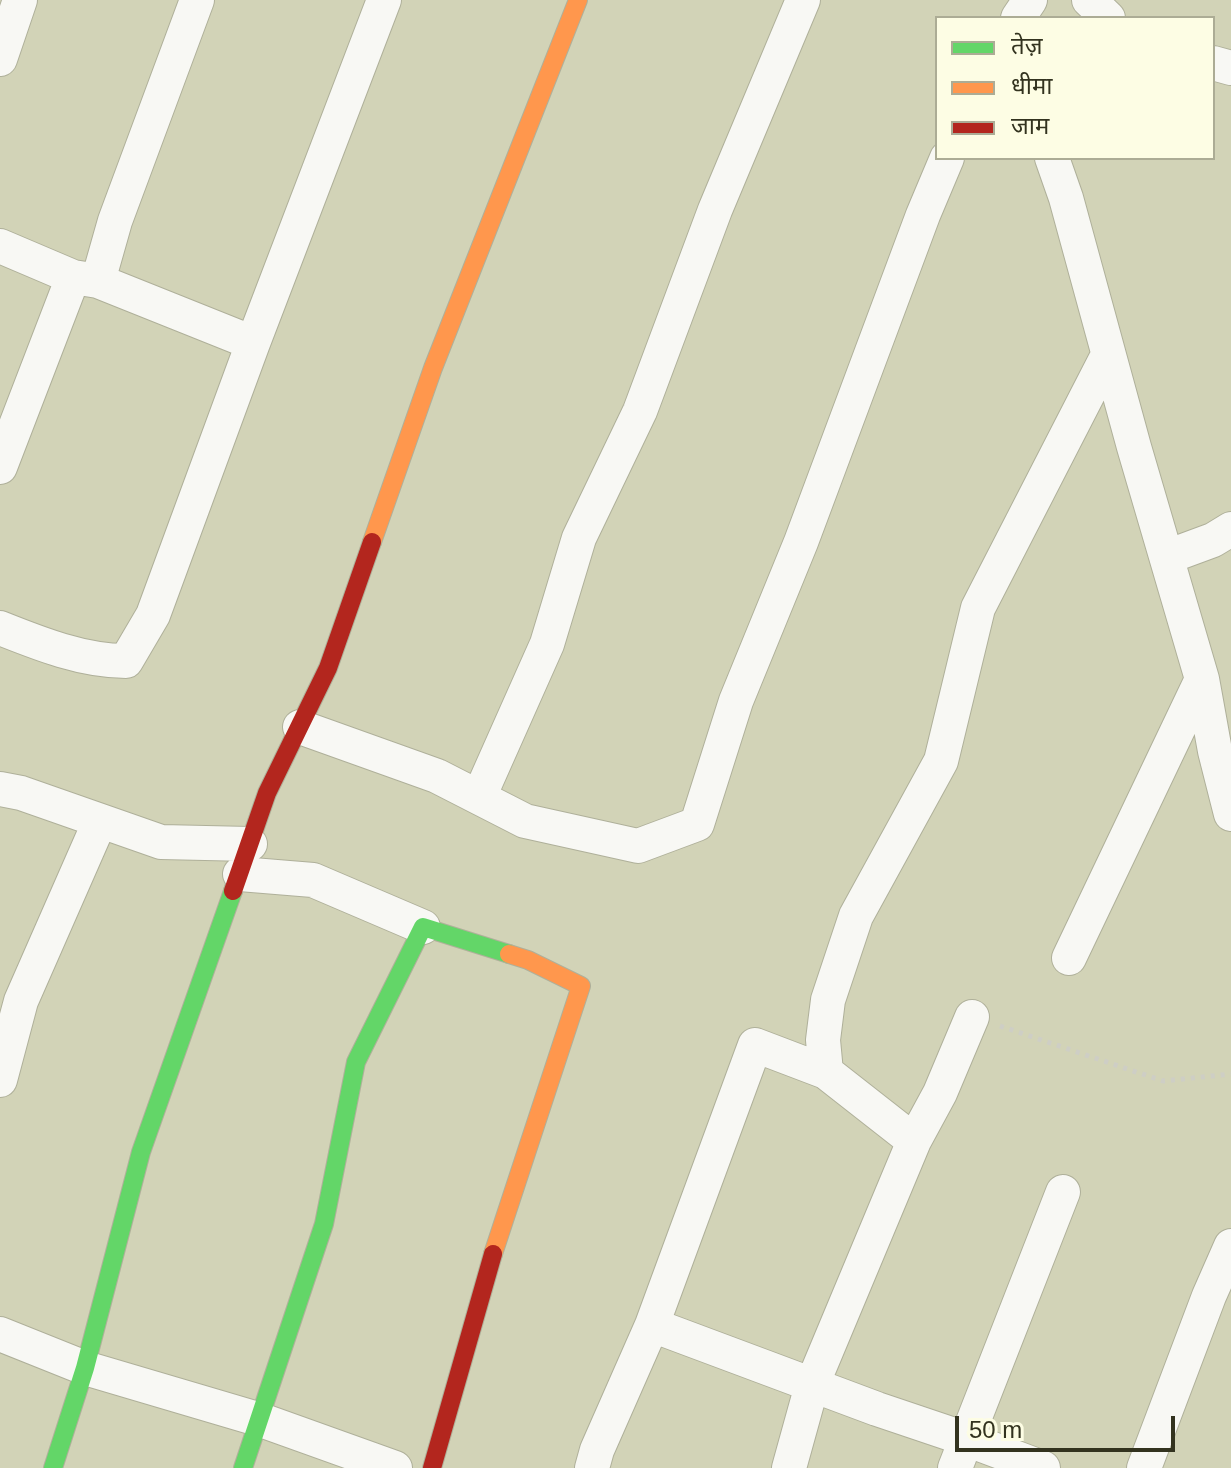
<!DOCTYPE html>
<html>
<head>
<meta charset="utf-8">
<style>
	body { margin:0 }
	#map { position:relative; width:1231px; height:1468px; overflow:hidden; background:#d2d3b7; font-family:Helvetica,"Noto Sans Devanagari",sans-serif }
	canvas { display:block }
	.legend { position:absolute; left:935px; top:16px; width:280px; height:144px; box-sizing:border-box; background:#fdfde4; border:2px solid #acac95; margin:0; padding:10px 14px; list-style:none; font-size:24px; color:#33331f }
	.legend li { display:flex; align-items:center; gap:16px; height:40px }
	.legend b { width:40px; border:2px solid #acac95 }
	.scale { position:absolute; left:955px; top:1416px; width:220px; height:36px; box-sizing:border-box; border:4px solid #33331f; border-top:0; padding-left:10px; font-size:24px; line-height:28px; white-space:nowrap; color:#33331f; -webkit-text-stroke:6px #fdfde4; paint-order:stroke }
</style>
</head>
<body>
<div id="map">
<canvas width="1231" height="1468"></canvas>
<ul class="legend">
<li><b style="height:10px;background:#63d668"></b>तेज़</li>
<li><b style="height:10px;background:#ff974d"></b>धीमा</li>
<li><b style="height:10px;background:#b3261e"></b>जाम</li>
</ul>
<div class="scale">50 m</div>
</div>
<script>
const context = document.querySelector('canvas').getContext('2d');
context.lineJoin = 'round';
function trace(path, color, width, dash) {
  context.strokeStyle = color;
  context.lineWidth = width;
  context.lineCap = dash ? 'butt' : 'round';
  context.setLineDash(dash || []);
  context.stroke(path);
}
const street = new Path2D(`
	M 1089,0 L 1108,18
	M 1018,18 L 1030,0
	M 0,59 L 20,0
	M 1213,63 L 1231,68
	M 1052,158 L 1066,198 L 1134,447 L 1202,679 L 1215,751 L 1231,814
	M 0,246 L 73,277 L 98,281 L 253,343 L 384,0
	M 98,281 L 115,221 L 197,0
	M 0,467 L 73,277
	M 1167,557 L 1213,540 L 1231,529
	M 0,628 C 40,644 83,661 126,661 L 153,615 L 253,343
	M 300,727 L 437,776 L 525,821 L 638,846 L 697,824 L 736,701 L 801,542 L 923,215 L 947,158
	M 0,789 L 21,793 L 161,842 L 250,844
	M 479,797 L 547,644 L 579,538 L 640,411 L 715,210 L 803,0
	M 240,874 L 313,880 L 423,927
	M 1069,958 L 1202,679
	M 826,1072 L 823,1040 L 828,1000 L 856,916 L 941,761 L 978,608 L 1108,355
	M 0,1080 L 21,1001 L 100,821
	M 652,1325 L 877,1409 L 966,1439 L 1043,1468
	M 0,1334 L 85,1368 L 261,1420 L 395,1468
	M 592,1468 L 597,1450 L 652,1325 L 755,1045 L 826,1072 L 914,1141 L 940,1093 L 972,1017
	M 789,1468 L 812,1385 L 914,1141
	M 955,1468 L 1063,1192
	M 1144,1468 L 1209,1296 L 1231,1246`);
const fast = new Path2D(`
	M 53,1468 L 85,1368 L 141,1152 L 233,891
	M 243,1468 L 324,1224 L 356,1062 L 423,927 L 509,954`);
const slow = new Path2D(`
	M 372,542 L 433,368 L 578,0
	M 493,1254 L 581,986 L 528,960 L 509,954`);
const jam = new Path2D(`
	M 233,891 L 267,793 L 328,668 L 372,542
	M 432,1468 L 493,1254`);
trace(street, '#afb09a', 36);
trace(fast, '#afb09a', 20);
trace(slow, '#afb09a', 20);
trace(jam, '#afb09a', 20);
trace(new Path2D(`
	M 1000,1026 L 1163,1081 L 1231,1074`), '#cecec5', 5, [4, 6]);
trace(street, '#f8f8f4', 34);
trace(fast, '#63d668', 18);
trace(slow, '#ff974d', 18);
trace(jam, '#b3261e', 18);
</script>
</body>
</html>
